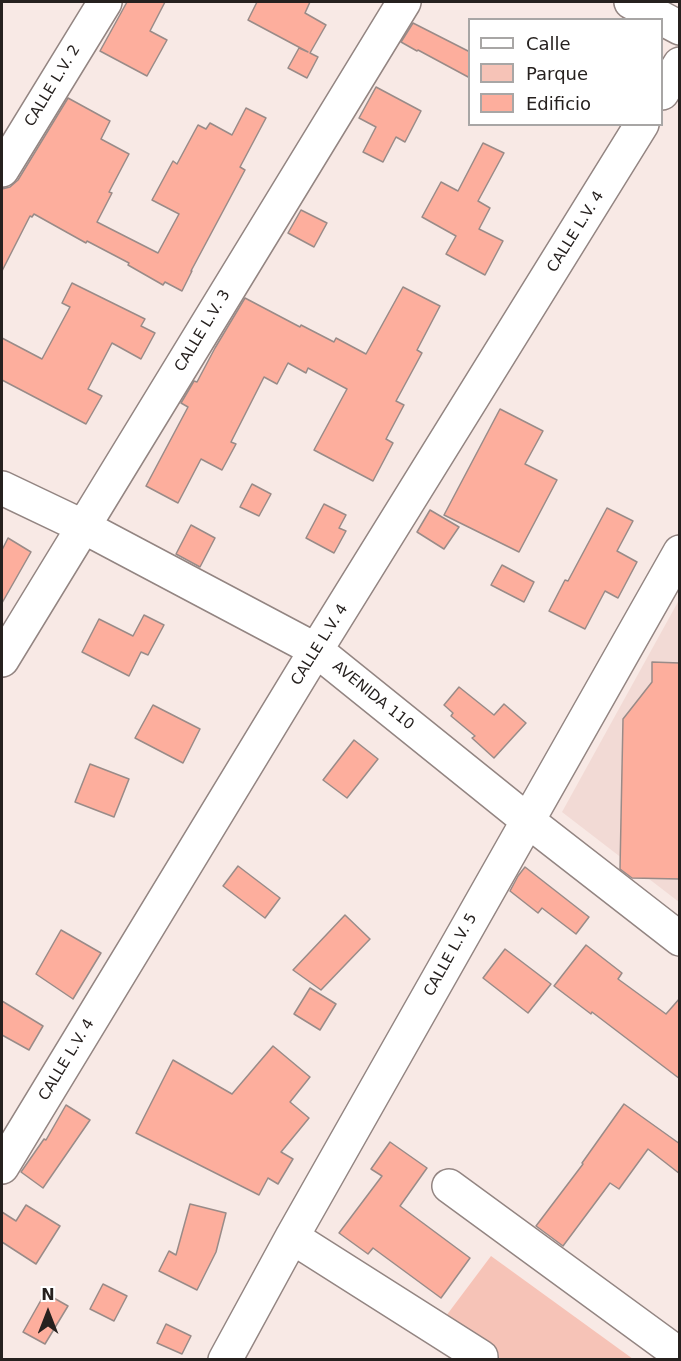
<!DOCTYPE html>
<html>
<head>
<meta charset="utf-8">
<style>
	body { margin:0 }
	#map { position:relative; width:681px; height:1361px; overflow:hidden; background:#f8e9e5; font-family:"DejaVu Sans",sans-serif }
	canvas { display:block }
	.frame { position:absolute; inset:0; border:3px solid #26211f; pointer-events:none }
	.legend { position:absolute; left:468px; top:18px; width:195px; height:108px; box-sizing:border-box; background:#fff; border:2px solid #a8a6a5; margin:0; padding:8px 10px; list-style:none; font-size:18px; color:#26211f }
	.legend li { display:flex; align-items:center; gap:12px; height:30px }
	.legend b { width:30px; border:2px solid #a8a6a5 }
	.north { position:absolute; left:18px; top:1283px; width:60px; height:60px; -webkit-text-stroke:4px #fff; paint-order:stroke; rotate:0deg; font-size:16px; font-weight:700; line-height:24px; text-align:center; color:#26211f }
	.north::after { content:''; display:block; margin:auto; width:21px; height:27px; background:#26211f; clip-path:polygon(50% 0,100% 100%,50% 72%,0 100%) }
</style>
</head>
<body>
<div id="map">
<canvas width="681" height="1361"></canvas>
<div class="frame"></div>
<ul class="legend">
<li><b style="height:8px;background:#fff"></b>Calle</li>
<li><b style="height:16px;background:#f6c3b7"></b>Parque</li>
<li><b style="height:16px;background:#fdae9d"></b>Edificio</li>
</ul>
<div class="north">N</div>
</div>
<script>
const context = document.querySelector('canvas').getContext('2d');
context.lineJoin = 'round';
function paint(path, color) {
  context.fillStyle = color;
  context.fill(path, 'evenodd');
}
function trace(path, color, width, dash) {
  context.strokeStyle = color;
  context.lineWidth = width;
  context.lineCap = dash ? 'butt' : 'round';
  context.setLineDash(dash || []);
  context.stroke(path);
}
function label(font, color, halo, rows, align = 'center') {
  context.font = font + ' "DejaVu Sans",sans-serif';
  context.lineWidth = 5;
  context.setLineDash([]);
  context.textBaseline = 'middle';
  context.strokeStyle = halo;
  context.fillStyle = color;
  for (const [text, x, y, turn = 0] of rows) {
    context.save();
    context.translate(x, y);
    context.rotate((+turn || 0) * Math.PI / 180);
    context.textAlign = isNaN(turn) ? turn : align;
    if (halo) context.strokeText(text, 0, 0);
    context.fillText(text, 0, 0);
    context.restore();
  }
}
paint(new Path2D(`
	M 679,600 L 679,902 L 562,812 Z`), '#f2dad5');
paint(new Path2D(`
	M 491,1256 L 633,1359 L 497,1359 L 443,1320 Z`), '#f6c3b7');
const building = new Path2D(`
	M 127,2 L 165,2 L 150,31 L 167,40 L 147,76 L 100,51 Z
	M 257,2 L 310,2 L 305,13 L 326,25 L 310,53 L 318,57 L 307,78 L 288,68 L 299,48 L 308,52 L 248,20 Z
	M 413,23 L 470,52 L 470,78 L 418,50 L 417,51 L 401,42 Z
	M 376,87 L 421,111 L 405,142 L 396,137 L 383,162 L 363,152 L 376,127 L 359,118 Z
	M 68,98 L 110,121 L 101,139 L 129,154 L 109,192 L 112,193 L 97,222 L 158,253 L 179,214 L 152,200 L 173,161 L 177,164 L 198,125 L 206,129 L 210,123 L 232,135 L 246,108 L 266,118 L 240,167 L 245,170 L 191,271 L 192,271 L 182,291 L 165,282 L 163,285 L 128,265 L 129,263 L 87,241 L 86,243 L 34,214 L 32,217 L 30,216 L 2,271 L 2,189 L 10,187 L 18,180 Z
	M 483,143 L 504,153 L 478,201 L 490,208 L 479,229 L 503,241 L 485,275 L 446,254 L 456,236 L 422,217 L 441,182 L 458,191 Z
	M 301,210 L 327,223 L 314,247 L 288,233 Z
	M 72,283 L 145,319 L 141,326 L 155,333 L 141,359 L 112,343 L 88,389 L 102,396 L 86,424 L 2,380 L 2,338 L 42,359 L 70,307 L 62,303 Z
	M 403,287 L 440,306 L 417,350 L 422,353 L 396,401 L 404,405 L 386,439 L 393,443 L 373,481 L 314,450 L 347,389 L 308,368 L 306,373 L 288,363 L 277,384 L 264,377 L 231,442 L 236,444 L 222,470 L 201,459 L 178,503 L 146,486 L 188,407 L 181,403 L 194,381 L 197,382 L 215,348 L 245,298 L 300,327 L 301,325 L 334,342 L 336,338 L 366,354 Z
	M 500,409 L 543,431 L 525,464 L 557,480 L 519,552 L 444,515 Z
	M 252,484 L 271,494 L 259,516 L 240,507 Z
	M 324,504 L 346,515 L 339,528 L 346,531 L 334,553 L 306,538 Z
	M 607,508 L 633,521 L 617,551 L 637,562 L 618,598 L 605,591 L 585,629 L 549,611 L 565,580 L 568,581 Z
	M 430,510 L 459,527 L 444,549 L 417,532 Z
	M 191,525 L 215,538 L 200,567 L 176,554 Z
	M 8,538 L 31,552 L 2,603 L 2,550 Z
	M 502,565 L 534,582 L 524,602 L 491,585 Z
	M 144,615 L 164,625 L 148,655 L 141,652 L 129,676 L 82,652 L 99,619 L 133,636 Z
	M 652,662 L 680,663 L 680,879 L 632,878 L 620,869 L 623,719 L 652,682 Z
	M 459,687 L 494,715 L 504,704 L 526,723 L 494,758 L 472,738 L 475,736 L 451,716 L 453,713 L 444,705 Z
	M 153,705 L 200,729 L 183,763 L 135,738 Z
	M 354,740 L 378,759 L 347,798 L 323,780 Z
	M 90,764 L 129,779 L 114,817 L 75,802 Z
	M 238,866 L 280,898 L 265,918 L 223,886 Z
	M 525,867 L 589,917 L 576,934 L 542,908 L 538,913 L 510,891 L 518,876 Z
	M 345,915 L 370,939 L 321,990 L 293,970 Z
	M 61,930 L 101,953 L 73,999 L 36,974 Z
	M 586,945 L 622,973 L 618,979 L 666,1014 L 680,998 L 680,1079 L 592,1012 L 591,1014 L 554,986 Z
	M 505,949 L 551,984 L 528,1013 L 483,978 Z
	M 310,988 L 336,1004 L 320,1030 L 294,1014 Z
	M 2,1001 L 43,1026 L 29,1050 L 2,1035 Z
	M 273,1046 L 310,1077 L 290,1102 L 309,1118 L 281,1152 L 293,1159 L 278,1184 L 268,1178 L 259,1195 L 136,1133 L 173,1060 L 232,1094 Z
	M 624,1104 L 680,1144 L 680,1174 L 648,1149 L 619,1189 L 610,1183 L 563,1246 L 536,1226 L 583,1164 L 582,1163 Z
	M 66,1105 L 90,1120 L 43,1188 L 21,1172 L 44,1139 L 46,1140 Z
	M 390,1142 L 427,1168 L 400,1206 L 470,1258 L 441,1298 L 373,1248 L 368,1254 L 339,1233 L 382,1176 L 371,1169 Z
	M 190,1204 L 226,1213 L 216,1252 L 197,1290 L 159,1271 L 169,1251 L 176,1255 Z
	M 26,1205 L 60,1226 L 36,1264 L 2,1242 L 2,1212 L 16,1221 Z
	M 103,1284 L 127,1296 L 114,1321 L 90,1309 Z
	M 45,1293 L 68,1306 L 45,1344 L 23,1332 Z
	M 166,1324 L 191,1336 L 182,1354 L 157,1343 Z`);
paint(building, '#fdae9d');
trace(building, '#998b88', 1.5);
const minor = new Path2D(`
	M 631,2 L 680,28
	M 662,93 L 680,64
	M 2,170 L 105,2
	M 2,488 L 84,527 L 316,650 L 527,820 L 680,939
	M 2,660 L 404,2
	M 2,1167 L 316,650 L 642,124
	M 449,1186 L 680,1355
	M 292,1237 L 481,1357 L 481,1360
	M 225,1360 L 292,1237 L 680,552`);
trace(minor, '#938582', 36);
trace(minor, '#fff', 33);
label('15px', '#26211f', '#fff', [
	["CALLE L.V. 2",53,86,-59],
	["CALLE L.V. 4",576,232,-58],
	["CALLE L.V. 3",203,331,-59],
	["CALLE L.V. 4",320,645,-58],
	["AVENIDA 110",373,696,39],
	["CALLE L.V. 5",451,955,-61],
	["CALLE L.V. 4",67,1060,-59]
]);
</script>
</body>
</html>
